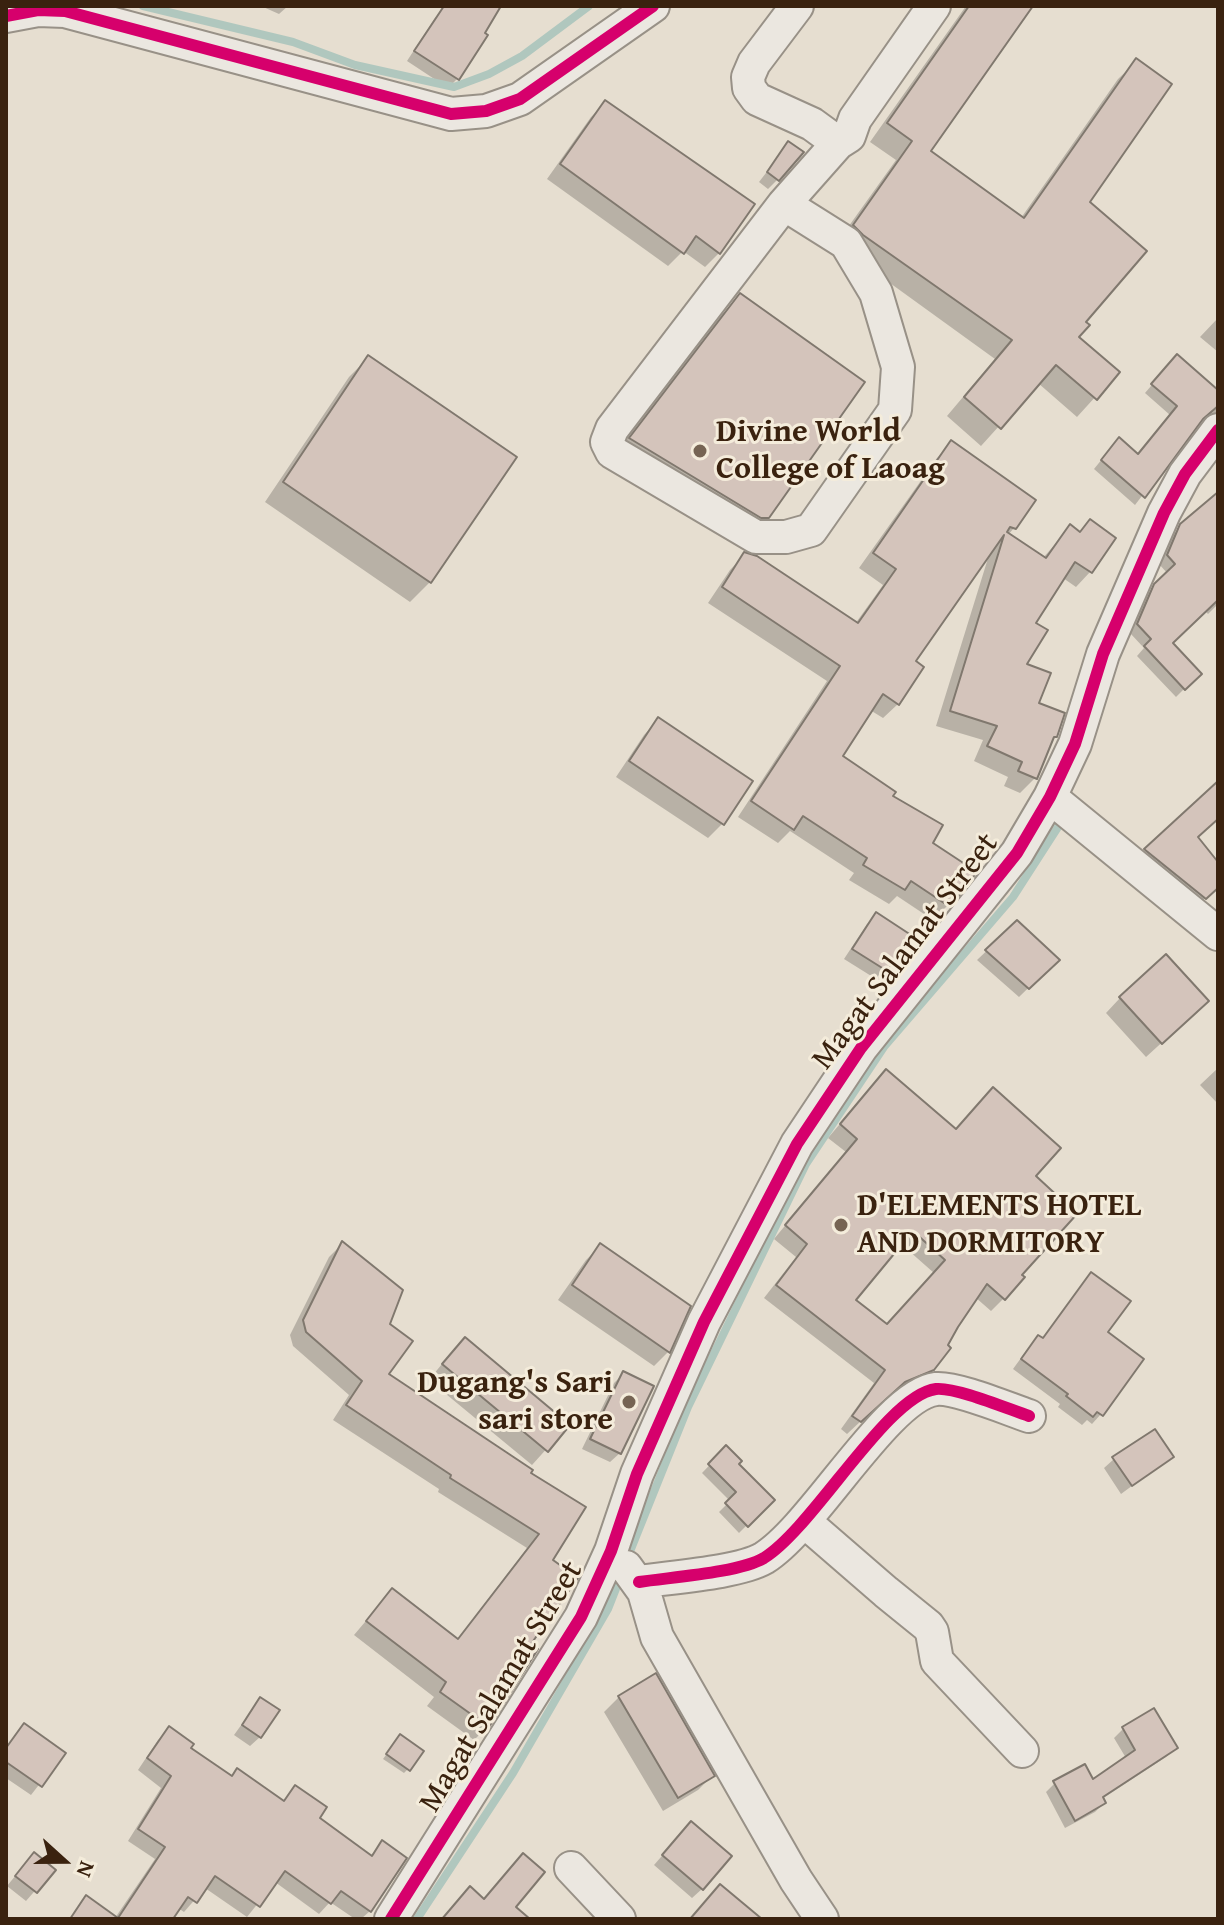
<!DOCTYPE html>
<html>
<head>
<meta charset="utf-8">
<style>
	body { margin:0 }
	#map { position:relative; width:1224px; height:1925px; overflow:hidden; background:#e6ded0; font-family:"Gentium Book Plus",serif }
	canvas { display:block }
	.frame { position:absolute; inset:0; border:8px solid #3a220f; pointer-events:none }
	.north { position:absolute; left:24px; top:1821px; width:80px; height:80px; -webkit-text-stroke:6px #f4ecdb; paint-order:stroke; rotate:111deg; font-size:22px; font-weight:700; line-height:32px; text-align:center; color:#3a220f }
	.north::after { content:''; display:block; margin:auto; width:28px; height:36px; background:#3a220f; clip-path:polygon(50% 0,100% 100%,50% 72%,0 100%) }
</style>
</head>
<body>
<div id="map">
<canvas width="1224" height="1925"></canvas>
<div class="frame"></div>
<div class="north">N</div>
</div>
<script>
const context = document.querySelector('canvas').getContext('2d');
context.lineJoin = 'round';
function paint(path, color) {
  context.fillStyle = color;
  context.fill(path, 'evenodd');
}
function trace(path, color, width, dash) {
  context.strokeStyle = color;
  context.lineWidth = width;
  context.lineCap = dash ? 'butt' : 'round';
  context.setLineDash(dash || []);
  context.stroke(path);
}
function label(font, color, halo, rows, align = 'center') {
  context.font = font + ' "Gentium Book Plus",serif';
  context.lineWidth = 6;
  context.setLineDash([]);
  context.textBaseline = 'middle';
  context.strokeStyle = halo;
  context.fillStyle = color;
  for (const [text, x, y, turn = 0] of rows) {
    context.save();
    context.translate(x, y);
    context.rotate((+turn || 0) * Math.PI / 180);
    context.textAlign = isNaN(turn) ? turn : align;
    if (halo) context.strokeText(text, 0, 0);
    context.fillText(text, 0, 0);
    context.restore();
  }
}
paint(new Path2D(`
	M 261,6 L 288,6 L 279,14 Z
	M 447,6 L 499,6 L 482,34 L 486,36 L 457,79 L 448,88 L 407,61 L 435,18 Z
	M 966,6 L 1031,6 L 928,152 L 1021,218 L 1118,79 L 1137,61 L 1087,202 L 1084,322 L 1076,337 L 1117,373 L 1077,417 L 1038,383 L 981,446 L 947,416 L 995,359 L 836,244 L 896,160 L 870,142 Z
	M 605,103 L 719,253 L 705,267 L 683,251 L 668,266 L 547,179 L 591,117 Z
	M 789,143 L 778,179 L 768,189 L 759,182 Z
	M 740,296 L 768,517 L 748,537 L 611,458 L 721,315 Z
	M 1218,318 L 1218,352 L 1200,337 Z
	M 368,358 L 514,457 L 430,582 L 410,602 L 265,502 L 349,377 Z
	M 1169,365 L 1218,392 L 1218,422 L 1210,419 L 1199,421 L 1135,505 L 1094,469 L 1111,448 L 1137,456 L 1170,415 L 1145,393 Z
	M 952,443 L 1014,528 L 1008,535 L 1043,558 L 1070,527 L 1079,533 L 1090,522 L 1114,539 L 1090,572 L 1076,587 L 1063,578 L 1033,623 L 1025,666 L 1037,704 L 1056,736 L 1050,741 L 1035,778 L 1020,793 L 1004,786 L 1008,777 L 974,761 L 983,740 L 936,726 L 989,555 L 913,662 L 898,704 L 883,718 L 870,710 L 840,756 L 890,797 L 930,844 L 948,905 L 933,920 L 897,896 L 889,904 L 849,880 L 854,873 L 790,831 L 778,843 L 738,817 L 827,681 L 708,603 L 730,570 L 745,554 L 855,624 L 883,585 L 859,568 L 937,458 Z
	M 1218,494 L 1218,604 L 1208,614 L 1204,610 L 1170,643 L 1199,674 L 1176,697 L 1137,656 L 1144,648 L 1130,633 L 1146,595 L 1168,574 L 1159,564 L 1172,535 Z
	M 658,720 L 723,823 L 708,838 L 616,777 L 644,735 Z
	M 1217,784 L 1218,818 L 1196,838 L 1218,863 L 1218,886 L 1195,908 L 1136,860 Z
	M 877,914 L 908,935 L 876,979 L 844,959 L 867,924 Z
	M 1017,922 L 1057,960 L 1019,997 L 977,960 Z
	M 1120,998 L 1191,1016 L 1146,1057 L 1106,1013 Z
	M 1218,1068 L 1218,1104 L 1200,1085 Z
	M 873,1085 L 1033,1176 L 1019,1275 L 1004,1298 L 991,1311 L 975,1297 L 933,1369 L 919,1383 L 890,1394 L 847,1434 L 841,1429 L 874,1383 L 764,1298 L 796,1257 L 774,1239 L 846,1152 L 828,1138 ZM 900,1243 L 934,1273 L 887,1327 L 853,1300 Z
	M 342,1244 L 388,1325 L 386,1375 L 528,1473 L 551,1560 L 528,1644 L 536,1650 L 488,1726 L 474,1740 L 427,1706 L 434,1697 L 354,1635 L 392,1590 L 457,1640 L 527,1548 L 438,1492 L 439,1489 L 333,1420 L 349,1395 L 293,1346 L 290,1335 L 329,1257 Z
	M 601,1245 L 689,1306 L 668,1352 L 654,1366 L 558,1300 L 586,1260 Z
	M 1091,1274 L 1106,1332 L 1101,1414 L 1092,1424 L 1087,1420 L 1082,1425 L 1058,1407 L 1060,1404 L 1013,1369 L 1029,1347 L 1038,1337 L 1042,1340 Z
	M 450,1354 L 568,1425 L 532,1465 L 429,1380 Z
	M 623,1374 L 620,1453 L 610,1462 L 582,1449 L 614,1383 Z
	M 726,1448 L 736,1464 L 772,1500 L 739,1533 L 719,1512 L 730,1501 L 702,1473 Z
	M 1171,1457 L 1121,1494 L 1104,1468 L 1114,1459 Z
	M 619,1697 L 712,1776 L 698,1790 L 663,1811 L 604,1712 Z
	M 260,1699 L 260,1737 L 250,1746 L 234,1735 Z
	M 1153,1711 L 1175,1748 L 1166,1757 L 1102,1799 L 1104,1803 L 1095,1812 L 1065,1828 L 1046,1792 L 1055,1783 L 1092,1781 L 1126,1758 L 1114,1738 L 1123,1729 Z
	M 24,1725 L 63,1754 L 31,1795 L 6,1778 L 6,1747 Z
	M 169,1729 L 188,1749 L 231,1778 L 282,1802 L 295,1788 L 317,1818 L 370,1856 L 383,1843 L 370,1911 L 361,1919 L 355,1919 L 330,1902 L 319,1914 L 275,1882 L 247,1917 L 205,1888 L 184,1912 L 178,1908 L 169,1919 L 69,1919 L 87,1898 L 115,1918 L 155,1859 L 128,1841 L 161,1788 L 138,1770 L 158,1740 Z
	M 396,1741 L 408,1769 L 404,1773 L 383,1759 Z
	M 682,1833 L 702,1889 L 692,1898 L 654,1865 Z
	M 25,1864 L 53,1870 L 26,1901 L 7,1886 Z`), '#0003');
trace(new Path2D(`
	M 143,6 L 293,42 L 355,65 L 454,87 L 489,74 L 522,56 L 589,6
	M 627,1559 L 688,1407 L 806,1164 L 884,1047 L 1013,897 L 1060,824
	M 417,1919 L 513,1773 L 608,1609 L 621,1576`), '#b0c7be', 8);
const building = new Path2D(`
	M 444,6 L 501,6 L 485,33 L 488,35 L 459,80 L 414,51 Z
	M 969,6 L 1033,6 L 931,151 L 1024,218 L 1136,58 L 1172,84 L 1090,202 L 1147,251 L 1086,322 L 1090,325 L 1079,337 L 1120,372 L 1097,400 L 1056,365 L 1001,429 L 964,397 L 1012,340 L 863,235 L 853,225 L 912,141 L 887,123 Z
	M 605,100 L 755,204 L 720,254 L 696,236 L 684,254 L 560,164 Z
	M 788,141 L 804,152 L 779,181 L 767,172 Z
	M 740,293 L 865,382 L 769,518 L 761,518 L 629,438 Z
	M 1177,354 L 1218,390 L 1218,406 L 1203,419 L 1145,498 L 1101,460 L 1119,437 L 1138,454 L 1177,406 L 1151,384 Z
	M 368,355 L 517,457 L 431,583 L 283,482 Z
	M 951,440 L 1036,500 L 1016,529 L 1010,527 L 1007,532 L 1046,558 L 1070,524 L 1080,532 L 1090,519 L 1116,538 L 1092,573 L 1075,562 L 1036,623 L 1048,630 L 1027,664 L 1051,673 L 1039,703 L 1065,713 L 1057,737 L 1054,737 L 1037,779 L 1018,771 L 1022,762 L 987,746 L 997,726 L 950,711 L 1004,535 L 916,661 L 924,667 L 899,705 L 883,694 L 843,756 L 896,792 L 893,796 L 943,825 L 933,843 L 977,872 L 950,907 L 911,881 L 905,890 L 863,865 L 867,858 L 803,816 L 794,830 L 751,801 L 840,666 L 722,587 L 744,552 L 757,556 L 858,623 L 896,569 L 873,553 Z
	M 1218,492 L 1218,600 L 1173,643 L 1202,674 L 1185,690 L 1144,646 L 1151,639 L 1137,624 L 1154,584 L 1175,564 L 1167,555 L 1180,524 Z
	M 658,717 L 753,781 L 724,825 L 629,761 Z
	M 1218,781 L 1218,819 L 1198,837 L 1218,862 L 1218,888 L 1206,899 L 1144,849 Z
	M 876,912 L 911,935 L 887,971 L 852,949 Z
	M 1017,920 L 1060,960 L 1029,989 L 985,950 Z
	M 1166,954 L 1209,1001 L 1162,1044 L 1119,997 Z
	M 886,1069 L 956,1129 L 993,1087 L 1061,1148 L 1036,1176 L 1077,1214 L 1022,1275 L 1025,1277 L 1005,1300 L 987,1284 L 958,1327 L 948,1345 L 951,1348 L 934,1370 L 905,1382 L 861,1422 L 852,1416 L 885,1370 L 776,1285 L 807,1244 L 785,1225 L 857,1139 L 840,1124 ZM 913,1231 L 945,1260 L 887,1324 L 856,1300 Z
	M 342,1241 L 403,1290 L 390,1324 L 413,1341 L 389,1374 L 533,1470 L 531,1473 L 586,1507 L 553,1560 L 578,1578 L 531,1644 L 538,1649 L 489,1727 L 440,1692 L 446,1682 L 366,1621 L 392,1588 L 458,1639 L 539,1534 L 450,1478 L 451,1475 L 346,1405 L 362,1381 L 306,1332 L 303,1320 Z
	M 600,1243 L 691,1306 L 670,1353 L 572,1285 Z
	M 1091,1272 L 1131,1301 L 1108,1332 L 1144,1359 L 1103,1416 L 1097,1412 L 1093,1417 L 1066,1396 L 1068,1394 L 1021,1359 L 1038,1335 L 1043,1338 Z
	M 465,1337 L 570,1425 L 548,1452 L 442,1364 Z
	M 623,1371 L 654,1386 L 621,1454 L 590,1439 Z
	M 1155,1429 L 1174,1457 L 1132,1486 L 1112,1457 Z
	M 726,1445 L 742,1461 L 739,1464 L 775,1500 L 748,1527 L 725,1503 L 736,1492 L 708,1464 Z
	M 656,1673 L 715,1776 L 678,1798 L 618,1696 Z
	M 260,1697 L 280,1710 L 261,1738 L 242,1725 Z
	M 1154,1708 L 1178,1748 L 1103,1797 L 1106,1803 L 1075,1821 L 1053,1781 L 1085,1764 L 1093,1779 L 1135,1750 L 1122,1727 Z
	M 24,1723 L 66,1753 L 42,1787 L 6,1762 L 6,1748 Z
	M 169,1726 L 194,1744 L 191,1748 L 232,1776 L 237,1768 L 284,1801 L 295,1785 L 327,1807 L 320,1818 L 372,1856 L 382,1840 L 407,1858 L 371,1912 L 341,1891 L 331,1904 L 285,1871 L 260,1907 L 215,1876 L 197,1903 L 188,1897 L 173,1919 L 70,1919 L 86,1895 L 118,1918 L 165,1847 L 138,1829 L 171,1776 L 147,1758 Z
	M 400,1734 L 424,1751 L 410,1771 L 386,1754 Z
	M 691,1821 L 732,1856 L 703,1890 L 662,1855 Z
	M 34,1852 L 56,1870 L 37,1893 L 15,1876 Z
	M 523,1853 L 545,1872 L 516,1907 L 530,1919 L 442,1919 L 470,1886 L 484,1899 Z
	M 720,1884 L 762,1919 L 690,1919 Z`);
paint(building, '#d4c4bb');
trace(building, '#80786e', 2);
const minor = new Path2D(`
	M 797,6 L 754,63 L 748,77 L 749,88 L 757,99 L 812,124 L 838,143 L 849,136 L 855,119 L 934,6
	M 6,16 L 38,10 L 65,11 L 451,114 L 486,111 L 520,99 L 653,6
	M 784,204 L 846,243 L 876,293 L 898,367 L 895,410 L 811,530 L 786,537 L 756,537 L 612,452 L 607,442 L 612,429 L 784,204 L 838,143
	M 1050,797 L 1218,934
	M 804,1521 L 886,1592 L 928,1626 L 932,1632 L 937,1661 L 1022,1751
	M 626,1567 L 644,1592 L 657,1637 L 796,1880 L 822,1919
	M 639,1582 C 671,1577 738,1573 764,1558 C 814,1527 887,1395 936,1389 C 956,1387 1008,1409 1029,1416
	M 571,1868 L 619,1919
	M 391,1919 L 581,1617 L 611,1551 L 637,1474 L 704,1322 L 797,1144 L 861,1048 L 1017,853 L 1050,797 L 1075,744 L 1103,654 L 1164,513 L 1185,474 L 1218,430`);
trace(minor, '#989187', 36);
trace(minor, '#ebe7e0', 32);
trace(new Path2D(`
	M 6,16 L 38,10 L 65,11 L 451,114 L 486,111 L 520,99 L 653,6
	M 639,1582 C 671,1577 738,1573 764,1558 C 814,1527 887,1395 936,1389 C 956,1387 1008,1409 1029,1416
	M 391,1919 L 581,1617 L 611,1551 L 637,1474 L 704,1322 L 797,1144 L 861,1048 L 1017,853 L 1050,797 L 1075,744 L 1103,654 L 1164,513 L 1185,474 L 1218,430`), '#d6006c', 12);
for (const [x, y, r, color] of [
	[700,451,8,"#766453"],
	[841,1225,8,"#766453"],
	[629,1402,8,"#766453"]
]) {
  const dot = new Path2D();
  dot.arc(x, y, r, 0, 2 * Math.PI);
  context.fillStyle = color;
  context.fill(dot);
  trace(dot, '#f4ecdb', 3);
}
label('bold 32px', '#3a220f', '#f4ecdb', [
	["Divine World",716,433],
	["College of Laoag",716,470],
	["D'ELEMENTS HOTEL",857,1207],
	["AND DORMITORY",857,1244],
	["Dugang's Sari",613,1384,"right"],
	["sari store",613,1421,"right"]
], 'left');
label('32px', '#3a220f', '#f4ecdb', [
	["Magat Salamat Street",906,952,-53],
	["Magat Salamat Street",502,1687,-59]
]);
</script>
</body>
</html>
